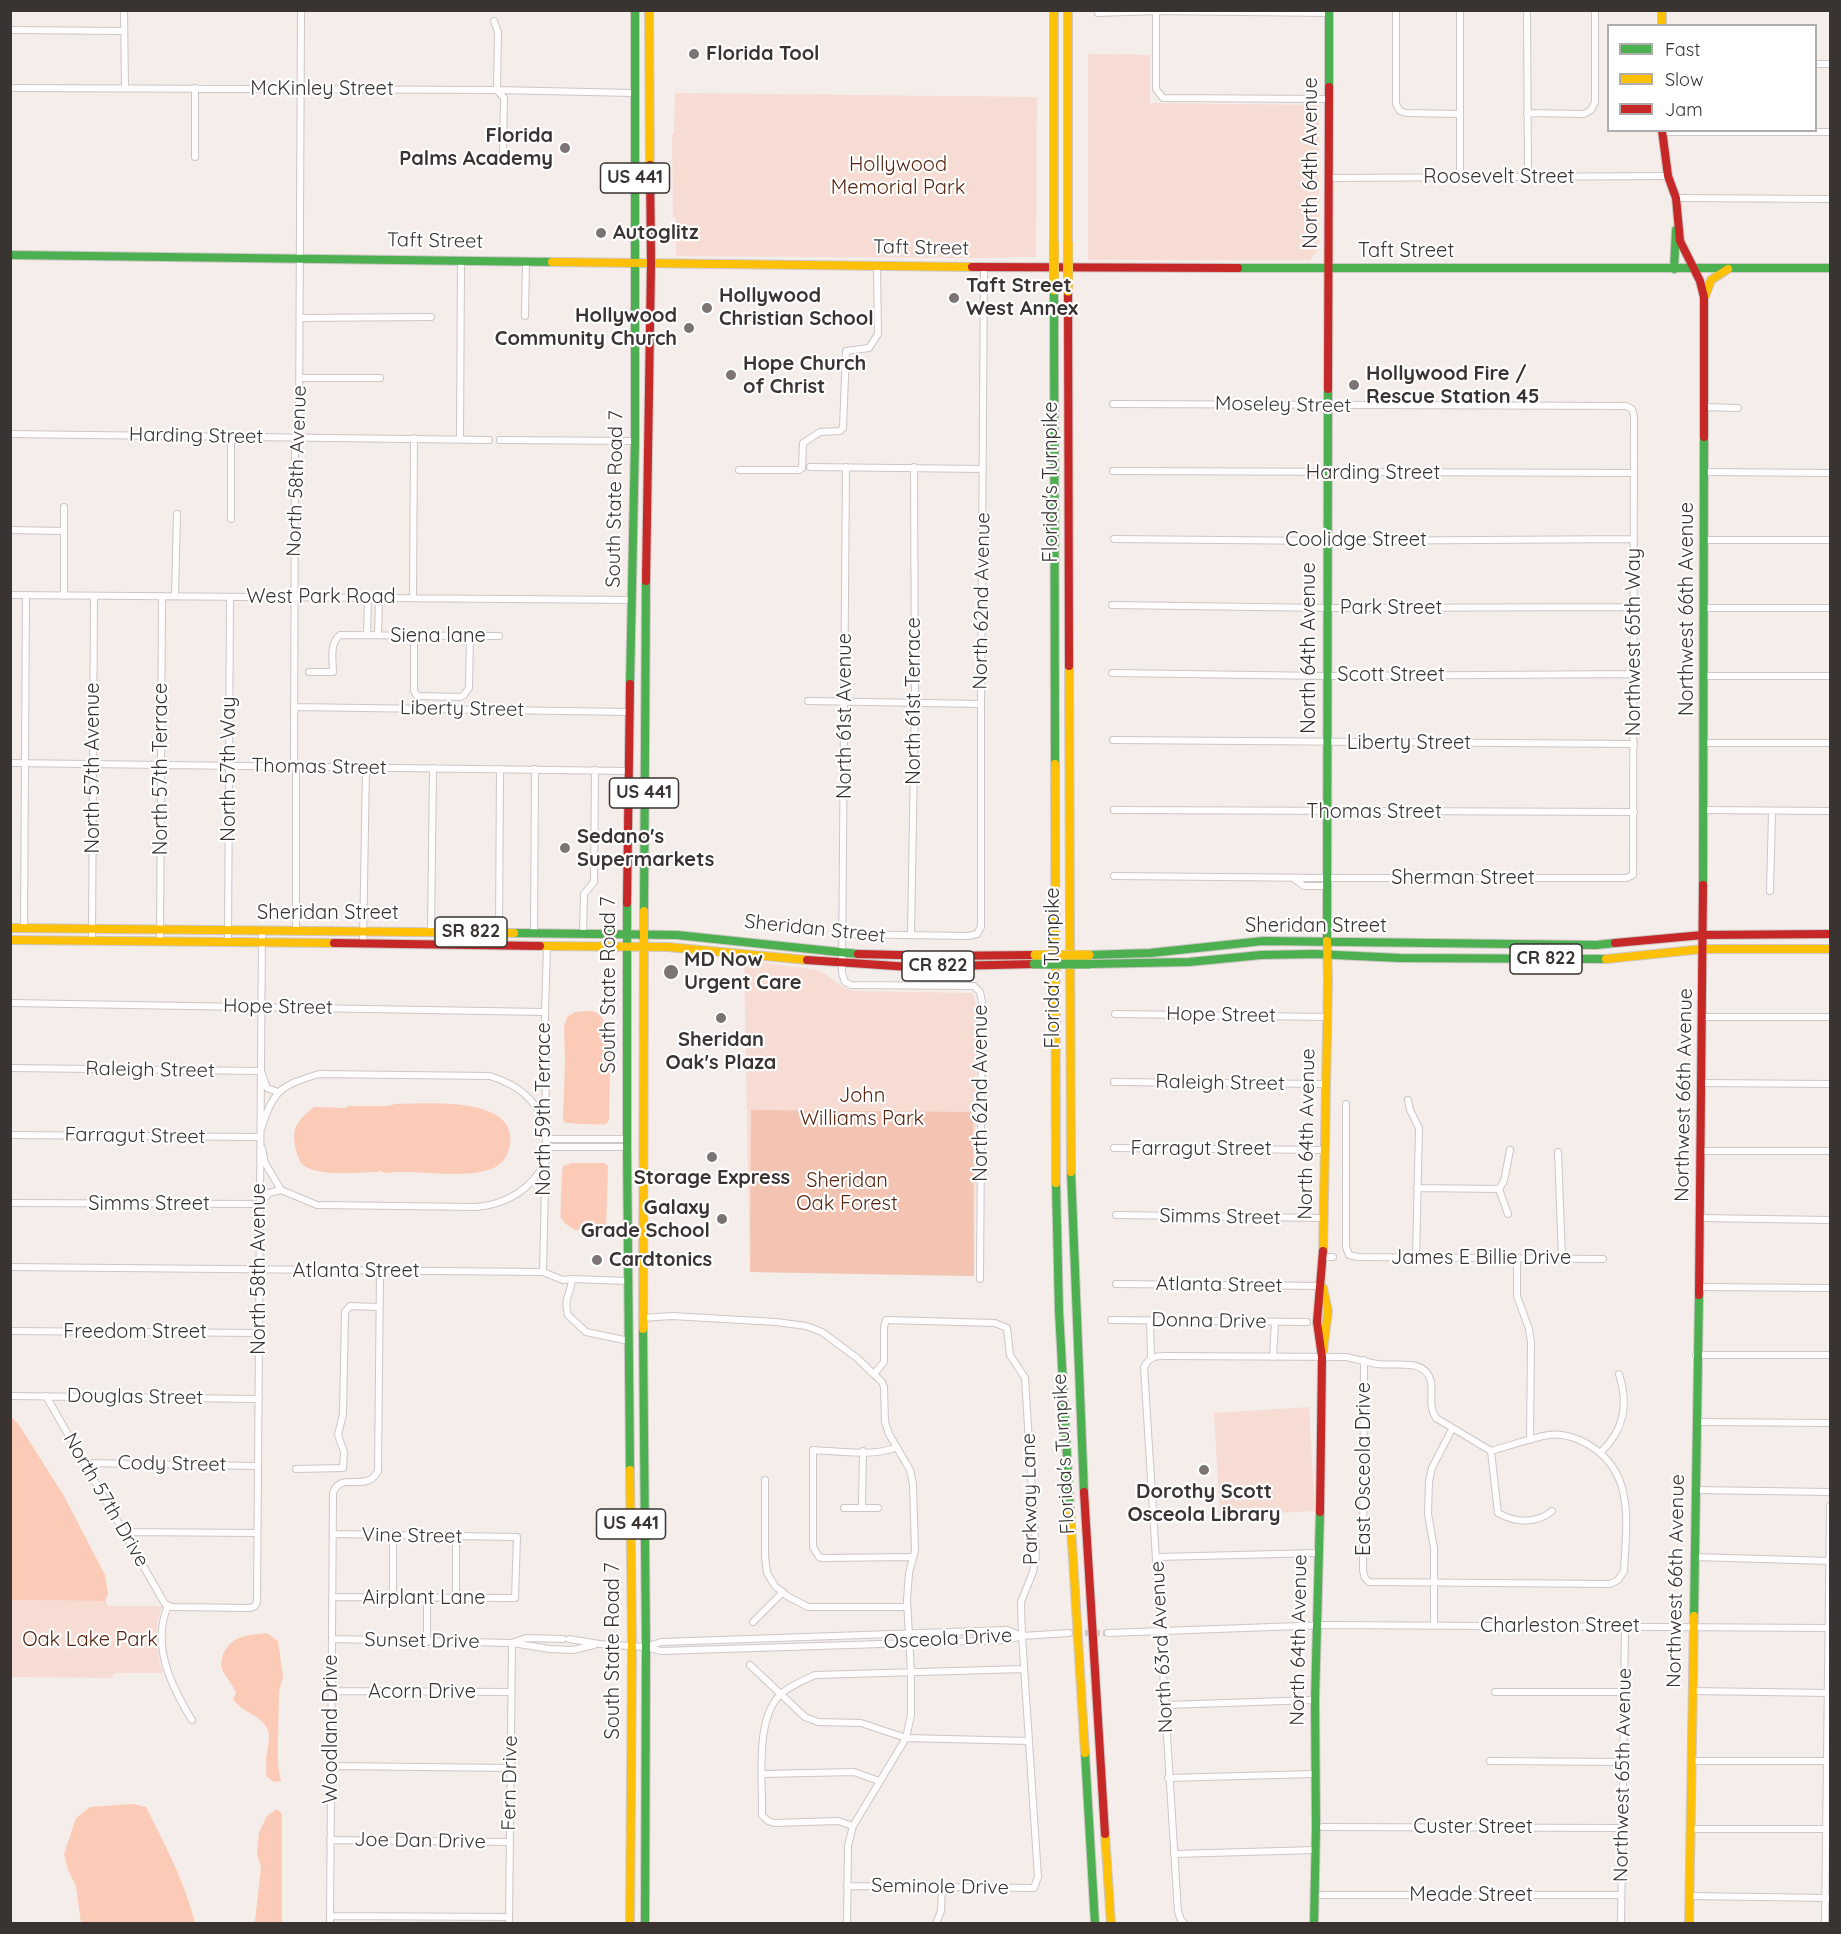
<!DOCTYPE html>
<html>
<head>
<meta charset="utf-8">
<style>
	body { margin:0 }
	#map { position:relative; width:1841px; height:1934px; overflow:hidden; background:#f5edea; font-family:Quicksand,sans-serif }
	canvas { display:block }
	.frame { position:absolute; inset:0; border:12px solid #393331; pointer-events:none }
	.legend { position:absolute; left:1607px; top:24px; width:210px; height:108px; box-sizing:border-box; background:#fff; border:2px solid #b0adad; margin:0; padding:8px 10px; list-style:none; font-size:18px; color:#393331 }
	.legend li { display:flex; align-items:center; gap:12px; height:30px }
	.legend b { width:30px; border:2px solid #b0adad }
</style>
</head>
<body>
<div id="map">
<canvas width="1841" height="1934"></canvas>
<div class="frame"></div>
<ul class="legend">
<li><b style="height:8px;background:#4caf50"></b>Fast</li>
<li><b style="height:8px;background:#ffc107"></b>Slow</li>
<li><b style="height:8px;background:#c62828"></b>Jam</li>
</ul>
</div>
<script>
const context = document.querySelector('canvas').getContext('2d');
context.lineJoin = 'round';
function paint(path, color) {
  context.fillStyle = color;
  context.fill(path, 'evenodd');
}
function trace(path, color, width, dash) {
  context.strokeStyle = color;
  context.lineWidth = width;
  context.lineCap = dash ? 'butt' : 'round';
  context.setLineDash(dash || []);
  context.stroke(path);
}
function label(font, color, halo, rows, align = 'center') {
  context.font = font + ' Quicksand,sans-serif';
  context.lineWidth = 4.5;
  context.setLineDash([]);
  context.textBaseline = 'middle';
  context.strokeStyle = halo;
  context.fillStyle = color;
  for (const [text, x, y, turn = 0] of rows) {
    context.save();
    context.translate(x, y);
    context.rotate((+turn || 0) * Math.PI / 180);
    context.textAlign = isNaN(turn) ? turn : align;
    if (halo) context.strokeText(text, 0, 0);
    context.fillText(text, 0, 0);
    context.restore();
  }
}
paint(new Path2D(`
	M 1088,54 L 1150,55 L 1150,103 L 1319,105 L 1319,248 L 1310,260 L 1088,260 Z
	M 675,93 L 1037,97 L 1036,257 L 974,258 L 676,256 L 676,218 L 673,218 L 672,134 L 674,134 Z
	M 744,960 L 817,970 C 833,976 835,987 855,991 L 973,993 L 977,1009 L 974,1276 L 750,1272 Z
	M 1309,1407 L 1315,1511 L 1220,1516 L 1214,1413 Z
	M 11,1600 L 105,1601 L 108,1606 L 162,1606 C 154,1627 155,1652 163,1673 L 115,1673 L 111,1678 L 11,1677 Z`), '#f6dcd2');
paint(new Path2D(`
	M 751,1110 L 973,1112 L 974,1276 L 750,1272 Z`), '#f3c4b1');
paint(new Path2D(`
	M 575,1012 C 586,1011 598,1008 603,1020 L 610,1063 L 609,1120 L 606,1124 C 599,1125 569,1124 564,1122 L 563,1119 L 565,1062 L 564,1027 L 567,1017 Z
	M 395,1104 C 425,1104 518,1095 510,1145 C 508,1156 502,1165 491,1169 C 461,1180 417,1169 385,1173 L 379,1170 L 379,1172 C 360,1172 314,1178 301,1163 C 298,1158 296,1151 295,1145 C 291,1127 300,1118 314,1107 L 347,1108 L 347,1106 L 388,1106 Z
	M 572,1163 L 604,1163 L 608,1166 L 606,1227 L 602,1233 C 586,1233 570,1232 561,1218 C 560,1212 562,1171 563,1166 Z
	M 11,1416 L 19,1425 L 64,1496 L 105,1575 L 108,1594 L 105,1601 L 11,1600 Z
	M 267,1633 L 278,1641 L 283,1677 L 279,1691 L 278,1739 L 278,1766 L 281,1781 L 274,1782 L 266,1776 C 267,1769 265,1760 267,1753 C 270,1735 272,1728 255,1716 C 247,1711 238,1707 233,1699 L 236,1693 C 233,1685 228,1680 224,1673 C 216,1661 227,1642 239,1638 C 247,1635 258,1634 267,1633 Z
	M 133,1804 L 146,1807 C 165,1845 185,1882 195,1923 L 81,1923 L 76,1886 L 68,1870 L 64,1854 L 76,1818 L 90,1807 Z
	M 277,1809 L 282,1814 L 282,1923 L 251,1923 L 255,1921 L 261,1868 L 257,1854 L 259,1832 L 267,1816 Z`), '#fbcbb8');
trace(new Path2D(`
	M 1076,1633 L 1108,1633`), '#cfc8c5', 6, [6, 3]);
const street = new Path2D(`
	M 124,10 L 125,88
	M 1156,10 L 1156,89 L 1163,98 L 1329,99
	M 1396,10 L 1396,104 L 1400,111 L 1406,113 L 1459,114
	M 1460,10 L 1460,177
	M 1527,10 L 1528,177
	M 1098,13 L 1156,11 L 1329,13
	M 494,21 L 498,32 L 497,90 L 504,98 L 503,151
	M 10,30 L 124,31
	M 1816,64 L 1830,64
	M 10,88 L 497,90 L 633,93
	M 1527,113 L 1584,114 L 1591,110 L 1595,102 L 1595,10
	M 1662,132 L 1830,132
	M 195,157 L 195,88
	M 1329,178 L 1668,176
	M 1676,198 L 1830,199
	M 525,316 L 526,261
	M 300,318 L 431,317
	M 300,378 L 380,378
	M 1113,404 L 1626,406 L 1632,409 L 1634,416 L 1633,875 L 1626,878 L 1326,878 L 1114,876
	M 1705,407 L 1738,408
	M 10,434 L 489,440
	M 460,439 L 461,260
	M 500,440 L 635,441
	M 810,467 L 983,469
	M 846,467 L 842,973 L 845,982 L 851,985 L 974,986 L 980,992 L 982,1002 L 980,1279
	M 739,470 L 799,470 L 802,468 L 803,443 L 820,432 L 840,431 L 843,428 L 846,351 L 869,348 L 878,334 L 877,266
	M 1113,471 L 1634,473
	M 1705,472 L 1830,473
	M 231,519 L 231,436
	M 10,530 L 64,531
	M 1114,539 L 1328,541 L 1634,539
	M 1705,540 L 1830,540
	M 10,595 L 632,600
	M 64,596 L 64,507
	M 175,596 L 177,514
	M 413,598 L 414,438
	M 1112,605 L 1328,608 L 1634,607
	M 1705,608 L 1830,608
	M 367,635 L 368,598
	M 378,635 L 379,598
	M 414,636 L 414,691 L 417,696 L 460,697 L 464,695 L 469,688 L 470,636
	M 309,672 L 333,672 C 333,659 329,644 340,635 L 499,636
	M 1112,673 L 1327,676 L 1634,674
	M 1705,676 L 1830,676
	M 808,701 L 981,704
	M 295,707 L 629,712
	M 1113,740 L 1634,744
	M 1705,743 L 1830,743
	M 10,763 L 628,771
	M 1114,810 L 1634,812
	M 1705,810 L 1830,811
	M 1293,878 L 1304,886 L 1326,886
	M 1770,891 L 1772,812
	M 24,928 L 26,595
	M 296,931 L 296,766 L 294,760 L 295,446 L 299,431 L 301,10
	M 431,932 L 433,768
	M 499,932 L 500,769
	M 534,932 L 535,769
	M 583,934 L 584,894 L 594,882 L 595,770
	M 843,934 L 968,936 L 977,934 L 981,927 L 981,704 L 984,267
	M 911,935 L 915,702 L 914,467
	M 92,941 L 94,596
	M 160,941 L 162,596
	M 228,942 L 230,597
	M 363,944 L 366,767
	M 10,1003 L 545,1012
	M 1115,1014 L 1327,1017
	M 1703,1017 L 1830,1017
	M 10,1068 L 261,1071 L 267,1088 L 278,1092
	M 1114,1082 L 1325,1084
	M 1702,1083 L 1830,1084
	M 1408,1100 L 1410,1110 L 1419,1128 L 1416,1257
	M 1346,1104 L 1346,1247 L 1349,1255 L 1358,1257 L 1603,1259
	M 262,1127 C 273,1089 283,1085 319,1074 L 490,1076 C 518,1085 533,1097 546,1124
	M 10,1135 L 259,1137
	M 546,1139 L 627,1139
	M 546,1147 L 627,1147
	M 262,1148 L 265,1163 L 281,1190 L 317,1205 L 477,1207 C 508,1204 530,1190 545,1163
	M 1114,1148 L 1324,1150
	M 1701,1151 L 1830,1151
	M 1558,1152 L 1562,1258
	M 1417,1188 L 1499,1189
	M 10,1203 L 260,1204 L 269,1193 L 281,1190
	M 1508,1214 L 1499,1189 L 1504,1181 L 1510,1150
	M 1116,1215 L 1323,1218
	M 1701,1218 L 1830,1220
	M 1323,1257 L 1333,1257
	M 1517,1259 L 1517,1296 L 1529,1329 L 1531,1343 L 1530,1440
	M 10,1267 L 543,1272 L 563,1280 L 572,1279 L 628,1281
	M 543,1272 L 546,1141 L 545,1012 L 547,946
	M 572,1279 C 571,1295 563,1297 568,1315 L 586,1332 L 629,1341
	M 1116,1284 L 1322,1286
	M 1699,1287 L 1830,1288
	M 642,1318 L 672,1316 L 776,1322 L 806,1326 L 822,1332 L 857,1358 L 882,1382 L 884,1387 L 885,1422 L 889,1434 L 910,1470 L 913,1484 L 915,1551 L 909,1573 L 907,1600 L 911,1672 L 911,1715 L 906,1738 L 853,1826 L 848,1846 L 847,1924
	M 1111,1320 L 1307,1322
	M 1150,1321 L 1151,1358
	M 10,1331 L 260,1333
	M 1696,1355 L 1830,1355
	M 1273,1357 L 1275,1322
	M 10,1396 L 259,1399
	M 46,1396 L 165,1604 L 172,1607 L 250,1608 L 255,1606 L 257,1602 L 262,931
	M 1696,1422 L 1830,1423
	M 897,1447 C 876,1457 837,1451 813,1450 L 813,1547 L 819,1557 L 823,1558 L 913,1557
	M 1491,1451 L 1498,1513 C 1516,1523 1536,1524 1552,1511
	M 1601,1452 C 1624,1430 1629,1405 1619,1374
	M 85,1463 L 258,1466
	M 296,1469 L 343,1468 L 344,1452 L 338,1435 L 343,1414 L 345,1312 L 350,1306 L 379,1307
	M 765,1480 L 765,1556 L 767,1573 L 775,1586 L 787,1596 L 808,1607 L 907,1607
	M 1695,1490 L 1830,1492
	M 844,1508 L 862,1508 L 863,1451
	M 862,1508 L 878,1508
	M 124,1532 L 257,1533
	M 393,1535 L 393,1597
	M 1157,1557 L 1319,1553
	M 1694,1557 L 1830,1561
	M 332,1597 L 515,1598 L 517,1537 L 333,1534
	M 427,1598 L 427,1642
	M 456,1598 L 456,1536
	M 168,1606 C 151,1645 171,1686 192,1720
	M 753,1622 L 783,1592
	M 1434,1625 L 1434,1548 L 1428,1514 L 1429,1481 L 1432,1468 L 1452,1429
	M 1108,1633 L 1326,1625 L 1830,1628
	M 332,1639 L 512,1643 L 550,1649 L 573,1650 L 594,1645
	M 569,1639 L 599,1644 L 646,1647 L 661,1651 L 1007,1640 L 1022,1636 L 1069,1633
	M 512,1643 L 526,1638 L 563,1639
	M 646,1647 L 661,1642 L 1007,1630 L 1021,1636
	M 750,1665 L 805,1717 L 818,1722 L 861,1723 L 906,1738 L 1029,1741
	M 332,1691 L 511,1692
	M 1693,1691 L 1830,1693
	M 1495,1692 L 1625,1692
	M 1166,1705 L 1315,1700
	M 1490,1761 L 1623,1762
	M 1692,1761 L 1830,1761
	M 332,1766 L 511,1768
	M 763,1774 L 854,1772 L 879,1781
	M 1168,1778 L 1314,1774
	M 853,1826 L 838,1821 L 774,1823 L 768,1821 L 762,1815 C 763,1781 754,1717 782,1693 C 792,1685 804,1680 815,1675 L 1024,1669
	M 1323,1827 L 1622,1828
	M 1690,1829 L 1830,1829
	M 330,1840 L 509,1842
	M 1174,1854 L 1316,1850
	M 847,1886 L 1034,1888 L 1038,1877 L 1022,1636 L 1021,1602 L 1033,1572 L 1036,1556 L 1025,1378 L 1010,1355 L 1007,1328 L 995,1323 L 886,1320 L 884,1327 L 884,1362 L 874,1374
	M 1322,1895 L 1621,1895
	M 1689,1896 L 1830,1898
	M 330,1916 L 509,1917
	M 330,1924 L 333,1493 C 341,1470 366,1494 378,1471 L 380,1271
	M 509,1924 L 512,1643
	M 936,1924 L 941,1911 L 942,1888
	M 1185,1924 L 1181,1920 L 1178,1912 C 1166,1731 1156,1549 1144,1367 C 1150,1357 1154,1356 1165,1356 L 1346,1357 C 1357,1359 1368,1363 1378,1364 C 1395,1367 1426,1357 1431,1382 C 1433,1396 1428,1406 1436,1418 L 1491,1451 C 1510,1446 1530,1438 1549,1435 C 1564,1433 1577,1438 1589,1445 C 1636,1473 1626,1525 1624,1571 L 1618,1580 L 1610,1584 L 1369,1582 L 1365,1578 L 1363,1571 L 1364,1360
	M 1621,1924 L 1625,1627
	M 1825,1924 L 1830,1506`);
const fast = new Path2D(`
	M 1329,87 L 1329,10
	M 10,255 L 552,262
	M 1238,268 L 1830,268
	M 1674,269 L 1676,230
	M 1054,290 L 1055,764
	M 630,684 L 635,441 L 635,10
	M 1703,885 L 1704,437
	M 627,903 L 627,1147 L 630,1470
	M 644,911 L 646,581
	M 514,933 L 677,935 L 858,954
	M 1327,941 L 1328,389
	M 1089,955 L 1150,953 L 1263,941 L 1596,945 L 1615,943
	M 1089,964 L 1189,962 L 1261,955 L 1314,954 L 1400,958 L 1606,959
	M 1071,1172 L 1084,1492
	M 1056,1183 L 1059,1311 L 1070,1510
	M 643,1329 L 646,1647 L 645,1924
	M 1694,1616 L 1699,1295
	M 1085,1753 L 1095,1924
	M 1314,1924 L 1316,1827 L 1315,1700 L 1320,1512`);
const slow = new Path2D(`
	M 649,10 L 650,165
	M 1054,10 L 1054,243
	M 1068,10 L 1068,243
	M 1662,10 L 1662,26
	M 552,262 L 972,267
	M 1705,296 L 1711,280 L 1728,269
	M 1069,666 L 1071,1172
	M 1055,764 L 1056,1183
	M 10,928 L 514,933
	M 10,940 L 334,943
	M 540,946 L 668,947 L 807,960
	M 1606,959 L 1703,949 L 1830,949
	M 1323,1251 L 1328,980 L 1327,941
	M 1323,1288 L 1328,1311 L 1323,1351
	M 643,1329 L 644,911
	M 1070,1510 L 1085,1753
	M 1105,1834 L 1111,1924
	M 630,1924 L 632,1647 L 630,1470
	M 1689,1924 L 1694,1616`);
const jam = new Path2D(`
	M 1662,130 L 1668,176 L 1676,198 L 1680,241 L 1700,281 L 1704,297 L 1704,437
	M 972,267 L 1238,268
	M 1068,291 L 1069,666
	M 1328,389 L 1329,87
	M 646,581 L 651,263 L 650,165
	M 627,903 L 630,684
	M 334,943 L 540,946
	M 1615,943 L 1703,935 L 1830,934
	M 858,954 L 940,956 L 1035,955
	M 807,960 L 910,967 L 1034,964
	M 1699,1295 L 1703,885
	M 1084,1492 L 1105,1834
	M 1320,1512 L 1322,1357 L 1317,1322 L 1323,1251`);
trace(street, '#cdc7c5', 8);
trace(fast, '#cdc7c5', 10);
trace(slow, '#cdc7c5', 10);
trace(jam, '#cdc7c5', 10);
trace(street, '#fefcfc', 6);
trace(fast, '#4caf50', 8);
trace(slow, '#ffc107', 8);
trace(jam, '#c62828', 8);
const fastBridge = new Path2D(`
	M 1034,964 L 1089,964`);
const slowBridge = new Path2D(`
	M 1054,243 L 1054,290
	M 1068,243 L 1068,291
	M 1035,955 L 1089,955`);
trace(fastBridge, '#cdc7c5', 10, []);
trace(slowBridge, '#cdc7c5', 10, []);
trace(fastBridge, '#4caf50', 9);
trace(slowBridge, '#ffc107', 9);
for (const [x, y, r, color] of [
	[694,54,6,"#7b7472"],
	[565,148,6,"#7b7472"],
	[601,233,6,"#7b7472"],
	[954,298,6,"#7b7472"],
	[707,308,6,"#7b7472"],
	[689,328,6,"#7b7472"],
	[731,375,6,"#7b7472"],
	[1354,385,6,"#7b7472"],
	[565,848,6,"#7b7472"],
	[671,972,8,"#7b7472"],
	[721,1018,6,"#7b7472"],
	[712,1157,6,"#7b7472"],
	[722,1219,6,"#7b7472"],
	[597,1260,6,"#7b7472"],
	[1204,1470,6,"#7b7472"]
]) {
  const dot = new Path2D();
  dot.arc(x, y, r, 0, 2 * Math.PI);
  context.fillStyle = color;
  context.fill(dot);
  trace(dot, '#fff', 2);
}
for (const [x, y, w] of [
	[635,178,69],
	[644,793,69],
	[471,932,72],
	[1546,959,72],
	[938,966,72],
	[631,1524,69]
]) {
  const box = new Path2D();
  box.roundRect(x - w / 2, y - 15, w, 30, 4.5);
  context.fillStyle = '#fff';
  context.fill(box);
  trace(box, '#393331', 1.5);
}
label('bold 18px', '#393331', null, [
	["US 441",635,178],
	["US 441",644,793],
	["SR 822",471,932],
	["CR 822",1546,959],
	["CR 822",938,966],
	["US 441",631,1524]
]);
label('bold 20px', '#393331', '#fff', [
	["Florida Tool",706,54],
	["Florida",553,136,"right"],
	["Palms Academy",553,159,"right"],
	["Autoglitz",613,233],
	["Taft Street",966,286],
	["West Annex",966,309],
	["Hollywood",719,296],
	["Christian School",719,319],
	["Hollywood",677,316,"right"],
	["Community Church",677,339,"right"],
	["Hope Church",743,364],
	["of Christ",743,387],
	["Hollywood Fire /",1366,374],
	["Rescue Station 45",1366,397],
	["Sedano's",577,837],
	["Supermarkets",577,860],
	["MD Now",684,960],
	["Urgent Care",684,983],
	["Sheridan",721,1040,"center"],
	["Oak's Plaza",721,1063,"center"],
	["Storage Express",712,1178,"center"],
	["Galaxy",710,1208,"right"],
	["Grade School",710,1231,"right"],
	["Cardtonics",609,1260],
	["Dorothy Scott",1204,1492,"center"],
	["Osceola Library",1204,1515,"center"]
], 'left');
label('20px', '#393331', '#fff', [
	["McKinley Street",322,89],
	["North 64th Avenue",1311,163,-90],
	["Roosevelt Street",1499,177],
	["Taft Street",435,241,1],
	["Taft Street",921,248,1],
	["Taft Street",1406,251],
	["Moseley Street",1283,405,1],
	["Harding Street",196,436,1],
	["North 58th Avenue",297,471,-88],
	["Harding Street",1373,473],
	["Florida's Turnpike",1051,482,-90],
	["South State Road 7",615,499,-89],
	["Coolidge Street",1356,540],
	["West Park Road",321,597],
	["North 62nd Avenue",982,601,-89],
	["Park Street",1391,608],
	["Northwest 66th Avenue",1687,609,-90],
	["Siena lane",438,636],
	["Northwest 65th Way",1634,642,-90],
	["North 64th Avenue",1309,648,-90],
	["Scott Street",1391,675],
	["North 61st Terrace",914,701,-90],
	["Liberty Street",462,709,1],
	["North 61st Avenue",845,716,-90],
	["Liberty Street",1409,743],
	["Thomas Street",319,767,1],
	["North 57th Avenue",93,768,-90],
	["North 57th Terrace",161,769,-90],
	["North 57th Way",229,769,-90],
	["Thomas Street",1374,812],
	["Sherman Street",1463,878],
	["Sheridan Street",328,913],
	["Sheridan Street",1316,926],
	["Sheridan Street",815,929,6],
	["Florida's Turnpike",1053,968,-90],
	["South State Road 7",609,985,-90],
	["Hope Street",278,1007,1],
	["Hope Street",1221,1015,1],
	["Raleigh Street",150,1070,1],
	["Raleigh Street",1220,1083,1],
	["North 62nd Avenue",981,1093,-90],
	["Northwest 66th Avenue",1684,1095,-89],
	["North 59th Terrace",544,1109,-90],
	["North 64th Avenue",1307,1134,-89],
	["Farragut Street",135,1136,1],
	["Farragut Street",1201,1149],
	["Simms Street",149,1204],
	["Simms Street",1220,1217,1],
	["James E Billie Drive",1481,1258],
	["North 58th Avenue",259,1269,-90],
	["Atlanta Street",356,1271],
	["Atlanta Street",1219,1285,1],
	["Donna Drive",1209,1321,1],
	["Freedom Street",135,1332],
	["Douglas Street",135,1397,1],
	["Florida's Turnpike",1064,1454,-93],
	["Cody Street",172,1464,1],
	["East Osceola Drive",1364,1469,-90],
	["Parkway Lane",1030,1499,-91],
	["North 57th Drive",106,1500,60],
	["Vine Street",412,1536,1],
	["Northwest 66th Avenue",1676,1581,-89],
	["Airplant Lane",424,1598],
	["Charleston Street",1560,1626],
	["Osceola Drive",948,1639,-3],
	["North 64th Avenue",1299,1640,-89],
	["Sunset Drive",422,1641,1],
	["North 63rd Avenue",1162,1647,-93],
	["South State Road 7",613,1651,-90],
	["Acorn Drive",422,1692],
	["Woodland Drive",331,1729,-90],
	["Northwest 65th Avenue",1623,1775,-89],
	["Fern Drive",510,1783,-89],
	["Custer Street",1473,1827],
	["Joe Dan Drive",420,1841,1],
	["Seminole Drive",940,1887,1],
	["Meade Street",1471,1895]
]);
label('20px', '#56240f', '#fff', [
	["Hollywood",898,165],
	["Memorial Park",898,188],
	["John",862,1096],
	["Williams Park",862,1119],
	["Sheridan",847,1181],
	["Oak Forest",847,1204],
	["Oak Lake Park",90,1640]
]);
</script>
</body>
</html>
